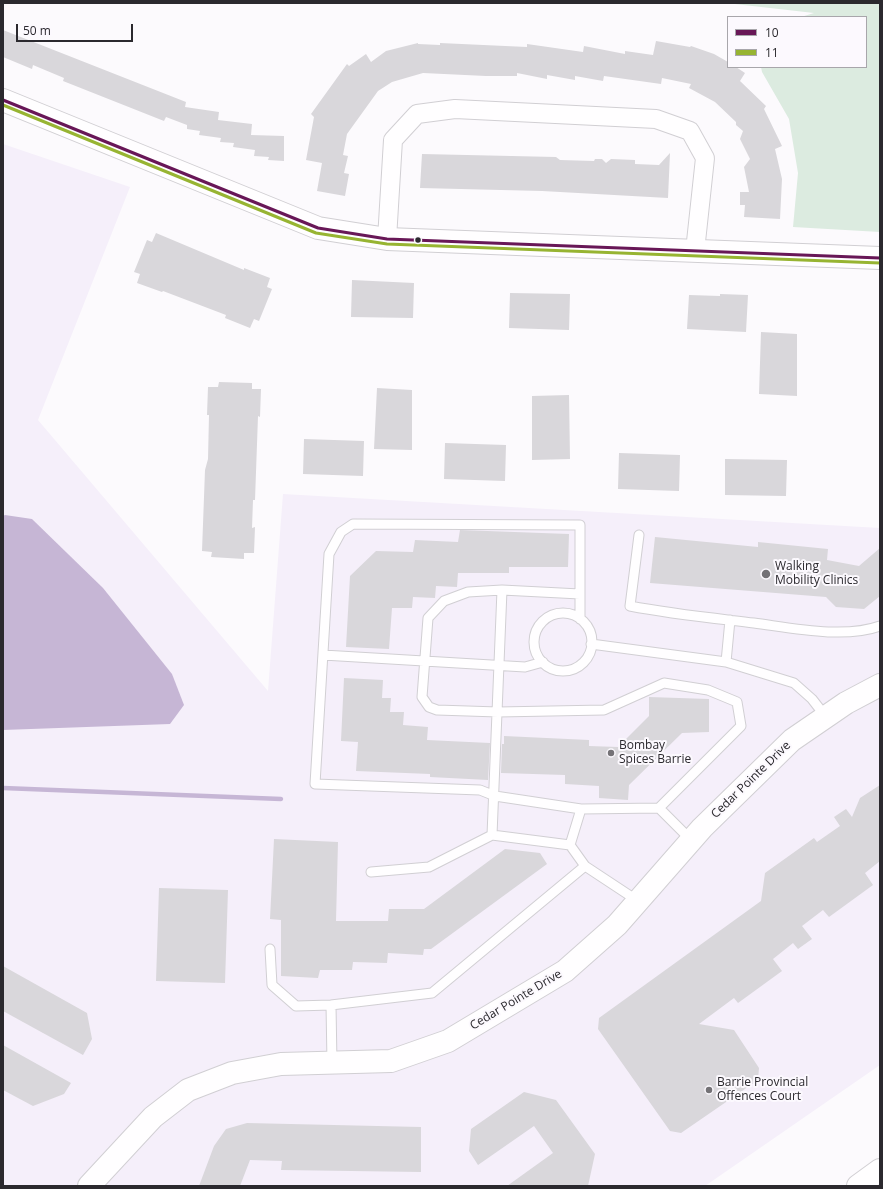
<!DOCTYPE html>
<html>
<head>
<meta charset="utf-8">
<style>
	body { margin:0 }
	#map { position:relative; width:883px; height:1189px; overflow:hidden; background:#fcfafd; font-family:"Open Sans",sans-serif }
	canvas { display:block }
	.frame { position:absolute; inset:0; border:4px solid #2b292e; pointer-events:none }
	.legend { position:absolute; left:727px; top:16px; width:140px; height:52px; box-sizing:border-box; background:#fcf9fe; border:1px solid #a8a6ab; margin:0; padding:5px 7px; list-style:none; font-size:12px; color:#2b292e }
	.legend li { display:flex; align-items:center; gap:8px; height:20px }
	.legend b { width:20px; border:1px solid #a8a6ab }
	.scale { position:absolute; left:16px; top:24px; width:117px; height:18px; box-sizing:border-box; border:2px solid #2b292e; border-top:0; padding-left:5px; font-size:12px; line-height:14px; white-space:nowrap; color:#2b292e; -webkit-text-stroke:3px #fcf9fe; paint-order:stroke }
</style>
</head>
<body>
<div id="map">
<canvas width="883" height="1189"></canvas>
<div class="frame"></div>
<ul class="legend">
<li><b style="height:5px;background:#681757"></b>10</li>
<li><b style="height:5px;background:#97b432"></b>11</li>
</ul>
<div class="scale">50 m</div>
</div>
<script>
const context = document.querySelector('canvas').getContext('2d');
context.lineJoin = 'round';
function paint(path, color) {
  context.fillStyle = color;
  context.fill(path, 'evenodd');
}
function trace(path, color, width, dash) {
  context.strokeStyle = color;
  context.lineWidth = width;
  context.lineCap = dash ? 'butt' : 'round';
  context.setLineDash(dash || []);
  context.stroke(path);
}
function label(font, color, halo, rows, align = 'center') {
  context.font = font + ' "Open Sans",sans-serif';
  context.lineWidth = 4;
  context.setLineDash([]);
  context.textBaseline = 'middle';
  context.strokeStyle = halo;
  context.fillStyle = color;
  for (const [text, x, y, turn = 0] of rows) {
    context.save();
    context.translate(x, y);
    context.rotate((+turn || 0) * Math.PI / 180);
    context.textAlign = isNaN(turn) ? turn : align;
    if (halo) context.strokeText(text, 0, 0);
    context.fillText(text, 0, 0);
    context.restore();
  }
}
paint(new Path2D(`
	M 3,144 L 130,187 L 38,420 L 268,691 L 283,494 L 880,528 L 880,1065 L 705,1186 L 3,1186 Z`), '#f5effa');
paint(new Path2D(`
	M 726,3 L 880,3 L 880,232 L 793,227 L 798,173 L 789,119 L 762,72 L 761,67 L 866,67 L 866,17 L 801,17 L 814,13 Z`), '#dcebe0');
paint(new Path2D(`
	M 5,515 L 32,519 L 103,588 L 172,674 L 184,705 L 170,724 L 3,730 L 3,516 Z`), '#c6b6d5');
trace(new Path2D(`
	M 3,788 L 281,799`), '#c6b6d5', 4.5);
paint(new Path2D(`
	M 3,30 L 186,102 L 185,107 L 219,112 L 218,120 L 252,124 L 251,135 L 284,136 L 284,161 L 268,160 L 269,157 L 254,156 L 255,150 L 233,147 L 234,143 L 220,142 L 221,138 L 199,135 L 200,131 L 187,129 L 187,125 L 166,117 L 164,121 L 63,81 L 64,78 L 33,65 L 32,69 L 3,57 Z
	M 656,41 L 690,47 L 691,46 L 714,54 L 728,62 L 728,67 L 736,67 L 745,73 L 740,81 L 766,106 L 764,109 L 782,146 L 775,149 L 782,179 L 780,219 L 744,217 L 745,205 L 740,205 L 740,192 L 749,192 L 744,167 L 750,159 L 740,139 L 743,131 L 736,125 L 736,122 L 715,102 L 689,88 L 691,84 L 662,78 L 661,84 L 604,76 L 603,81 L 575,76 L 575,80 L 547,75 L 547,79 L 517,73 L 517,76 L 486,76 L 423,73 L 392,82 L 378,91 L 347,134 L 343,155 L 348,156 L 344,173 L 349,174 L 345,196 L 317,191 L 322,163 L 306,160 L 314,117 L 311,114 L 347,64 L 349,66 L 366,54 L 371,62 L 386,51 L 418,43 L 418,44 L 440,45 L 440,43 L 527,47 L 527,44 L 583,52 L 584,46 L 625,54 L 625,51 L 653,55 Z
	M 670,153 L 668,198 L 542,191 L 420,188 L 422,154 L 556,157 L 560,160 L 594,161 L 595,159 L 602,159 L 606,163 L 611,159 L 635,160 L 635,164 L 659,165 Z
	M 156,233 L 244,270 L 244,268 L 270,278 L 267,287 L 272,289 L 259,321 L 254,319 L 250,328 L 225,318 L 226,315 L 163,291 L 162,292 L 137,283 L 140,274 L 134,272 L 147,240 L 152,242 Z
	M 352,280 L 414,283 L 413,318 L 351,317 Z
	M 510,293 L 570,294 L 569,330 L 509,328 Z
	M 720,294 L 748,295 L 746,332 L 687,329 L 689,295 L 720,296 Z
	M 761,332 L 797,334 L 797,396 L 759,394 Z
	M 219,382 L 252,383 L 252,389 L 261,389 L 260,417 L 258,416 L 255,500 L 253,500 L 252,528 L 255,527 L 254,553 L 244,553 L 244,559 L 211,557 L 212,552 L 202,551 L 205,470 L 208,459 L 209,415 L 207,415 L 208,387 L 218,387 Z
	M 377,388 L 412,390 L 412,450 L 374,449 Z
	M 569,395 L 570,459 L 532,460 L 532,396 Z
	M 304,439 L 364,441 L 363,476 L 303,474 Z
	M 445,443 L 506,445 L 505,481 L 444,479 Z
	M 619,453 L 680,455 L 679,491 L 618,489 Z
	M 725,459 L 787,460 L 786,496 L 725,495 Z
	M 460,530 L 569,534 L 568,567 L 509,567 L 509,573 L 458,573 L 457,587 L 436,586 L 435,598 L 413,597 L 412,608 L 392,608 L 389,649 L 346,647 L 350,576 L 376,551 L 413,552 L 415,540 L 458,542 Z
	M 655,537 L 758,547 L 758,542 L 828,549 L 827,560 L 859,566 L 880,548 L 880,596 L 864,609 L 836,607 L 826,597 L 650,583 Z
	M 344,678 L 383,680 L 382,698 L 391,698 L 390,712 L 404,712 L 403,725 L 428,727 L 427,740 L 490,743 L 488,780 L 430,777 L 430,774 L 356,771 L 358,742 L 341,741 Z
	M 649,697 L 709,699 L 709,732 L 682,733 L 629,785 L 628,800 L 599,798 L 599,786 L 565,784 L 565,775 L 501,773 L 502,744 L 504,744 L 504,736 L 589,740 L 589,746 L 618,747 L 649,716 Z
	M 880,785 L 880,861 L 865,873 L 873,885 L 829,917 L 823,910 L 802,926 L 812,939 L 798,949 L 793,943 L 773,959 L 782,971 L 738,1003 L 734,998 L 699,1024 L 734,1030 L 759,1068 L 758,1080 L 681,1133 L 670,1131 L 598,1029 L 599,1018 L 761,901 L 765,873 L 814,838 L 817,842 L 840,826 L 834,817 L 846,809 L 852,817 L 860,798 Z
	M 274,839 L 338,842 L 336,921 L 388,921 L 389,909 L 424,909 L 505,849 L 540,853 L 547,864 L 431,949 L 424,949 L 423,955 L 388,953 L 387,963 L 353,962 L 352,970 L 320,970 L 318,978 L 281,976 L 281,920 L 270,919 Z
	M 159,888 L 228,890 L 225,983 L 156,981 Z
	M 3,966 L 87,1013 L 92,1039 L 83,1055 L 3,1011 Z
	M 3,1045 L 71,1083 L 64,1094 L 33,1106 L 3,1090 Z
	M 524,1092 L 556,1100 L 595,1154 L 588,1186 L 507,1186 L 553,1153 L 534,1126 L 478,1165 L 469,1151 L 471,1129 Z
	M 247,1123 L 421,1127 L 421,1172 L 281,1170 L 282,1161 L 250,1160 L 240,1186 L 199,1186 L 214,1146 L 226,1129 Z`), '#d9d7db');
const lane = new Path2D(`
	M 639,535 L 630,606 C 671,614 712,618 754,623 C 792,628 844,639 880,626
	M534 642a29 29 0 1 1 58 0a29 29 0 1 1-58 0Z
	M 580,619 L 580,525 L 353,524 L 341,532 L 329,554 L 315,784 L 480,790 L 495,796 L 581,809 L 659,808 L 741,726 L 737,702 L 708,690 L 664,683 L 604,710 L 498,712 L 437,710 L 429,707 L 422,697 L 428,618 L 444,601 L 468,592 L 502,590 L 580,594
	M 730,620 L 726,662 L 794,683 L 812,699 L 826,717
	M 591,644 L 726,662
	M 323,655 L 525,667 L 543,662
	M 659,808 L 691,840
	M 492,835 L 502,590
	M 570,845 L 581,809
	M 371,872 L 429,867 L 492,835 L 570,845 L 585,866 L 638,901
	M 270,949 L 272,985 L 296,1006 L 331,1005 L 432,993 L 585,866
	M 331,1005 L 332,1063`);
const street = new Path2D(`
	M 387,239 L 393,140 L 417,114 L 455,109 L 656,119 L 690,131 L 705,158 L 695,251`);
const secondary = new Path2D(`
	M 3,100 L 318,228 L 387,239 L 880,258
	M 89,1186 L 153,1117 L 188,1090 L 232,1073 L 281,1064 L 391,1061 L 448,1041 L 565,971 L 617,925 L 702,828 L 792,740 L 846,703 L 880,685`);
const highway = new Path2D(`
	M 858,1186 L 880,1170`);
trace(lane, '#d1cfd3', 11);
trace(street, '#d1cfd3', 20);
trace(secondary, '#d1cfd3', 24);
trace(highway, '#d1cfd3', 24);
trace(lane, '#fffeff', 9);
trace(street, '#fffeff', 18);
trace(secondary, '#fffeff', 22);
trace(highway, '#fffeff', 22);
trace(new Path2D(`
	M 3,100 L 318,228 L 387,239 L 880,258`), '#681757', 3);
trace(new Path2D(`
	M 3,105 L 316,233 L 387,244 L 880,263`), '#97b432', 3);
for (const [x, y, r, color] of [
	[418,240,3.5,"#2b292e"],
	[766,574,5,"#747276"],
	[611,753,4,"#747276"],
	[709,1090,4,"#747276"]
]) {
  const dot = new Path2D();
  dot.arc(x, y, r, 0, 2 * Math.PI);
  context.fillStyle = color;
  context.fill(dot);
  trace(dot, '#fcf9fe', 1.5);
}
label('12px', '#2b292e', '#fcf9fe', [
	["Walking",775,567],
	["Mobility Clinics",775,581],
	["Bombay",619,746],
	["Spices Barrie",619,760],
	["Barrie Provincial",717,1083],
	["Offences Court",717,1097]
], 'left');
label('12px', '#2b292e', '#fcf9fe', [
	["Cedar Pointe Drive",751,780,-44],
	["Cedar Pointe Drive",516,1000,-31]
]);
</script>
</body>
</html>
